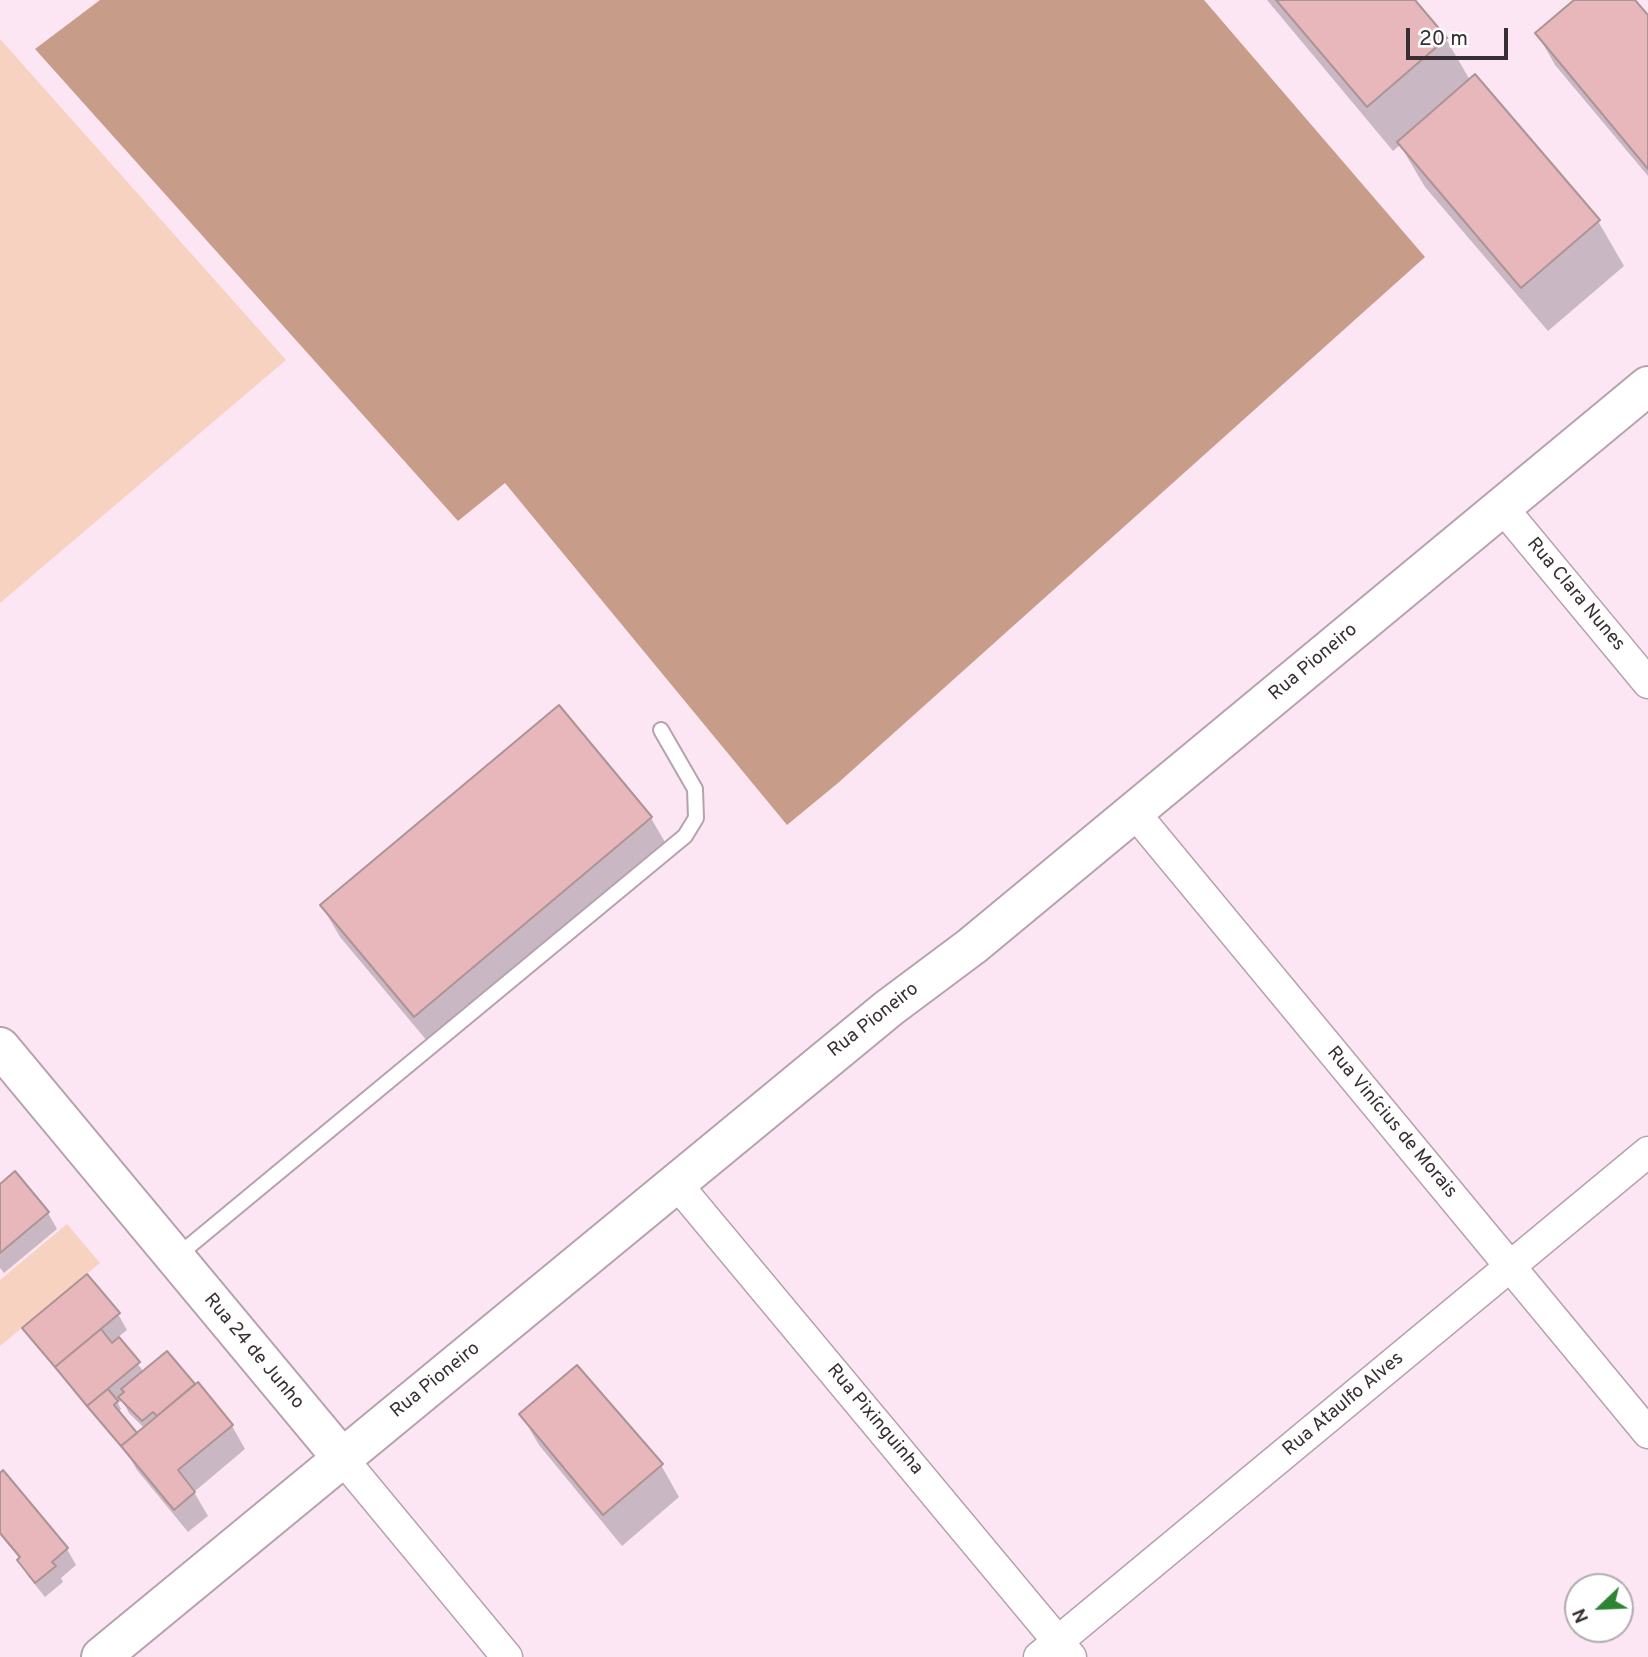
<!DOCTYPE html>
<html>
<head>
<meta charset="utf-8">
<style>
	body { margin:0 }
	#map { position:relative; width:1648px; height:1657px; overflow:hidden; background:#fce6f4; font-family:Overpass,sans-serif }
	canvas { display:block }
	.north { position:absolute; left:1564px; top:1573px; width:70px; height:70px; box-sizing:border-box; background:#fff; border:2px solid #afacae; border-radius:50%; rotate:247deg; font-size:19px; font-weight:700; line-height:28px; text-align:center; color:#372f34 }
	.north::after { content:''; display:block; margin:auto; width:24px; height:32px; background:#2d8534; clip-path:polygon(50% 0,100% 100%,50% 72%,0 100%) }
	.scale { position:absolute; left:1406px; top:28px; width:102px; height:32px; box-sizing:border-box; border:4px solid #372f34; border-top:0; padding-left:9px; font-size:21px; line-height:24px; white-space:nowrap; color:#372f34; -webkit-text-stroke:5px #fff; paint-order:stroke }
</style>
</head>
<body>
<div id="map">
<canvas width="1648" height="1657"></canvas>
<div class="north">N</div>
<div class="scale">20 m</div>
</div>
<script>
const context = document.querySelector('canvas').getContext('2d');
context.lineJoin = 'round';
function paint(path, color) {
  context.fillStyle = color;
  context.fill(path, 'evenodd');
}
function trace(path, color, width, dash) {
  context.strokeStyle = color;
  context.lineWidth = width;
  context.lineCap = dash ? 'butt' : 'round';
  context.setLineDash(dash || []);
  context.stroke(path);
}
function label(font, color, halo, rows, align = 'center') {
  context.font = font + ' Overpass,sans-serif';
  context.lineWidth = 7;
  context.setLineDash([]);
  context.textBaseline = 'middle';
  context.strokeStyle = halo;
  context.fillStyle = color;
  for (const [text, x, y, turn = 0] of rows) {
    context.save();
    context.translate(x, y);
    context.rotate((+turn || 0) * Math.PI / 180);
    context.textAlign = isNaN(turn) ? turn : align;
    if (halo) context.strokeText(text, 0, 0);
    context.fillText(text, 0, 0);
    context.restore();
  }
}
paint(new Path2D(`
	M 0,39 L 286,360 L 0,603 Z
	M 67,1224 L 100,1263 L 0,1346 L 0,1280 Z`), '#f7d2c0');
paint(new Path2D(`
	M 100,0 L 1204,0 L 1425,257 L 838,783 L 787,825 L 505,483 L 458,521 L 35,49 Z`), '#c79d8a');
paint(new Path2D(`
	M 1267,0 L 1413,0 L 1446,39 L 1470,80 L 1598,221 L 1624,266 L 1548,331 L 1425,187 L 1400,145 L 1393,151 Z
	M 1577,0 L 1633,0 L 1648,18 L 1648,176 L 1555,65 L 1537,33 Z
	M 651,818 L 669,849 L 433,1048 L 340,937 L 322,906 Z
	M 15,1174 L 48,1213 L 57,1229 L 4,1273 L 0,1268 L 0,1186 Z
	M 118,1314 L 127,1330 L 117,1338 L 144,1372 L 193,1385 L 232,1426 L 245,1449 L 194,1492 L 208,1516 L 188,1532 L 137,1470 L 127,1453 L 34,1343 L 25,1328 ZM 122,1400 L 129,1413 L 145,1429 L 136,1435 L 118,1412 L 121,1409 L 118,1403 Z
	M 521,1414 L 661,1465 L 679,1497 L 622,1546 L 539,1445 Z
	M 3,1473 L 67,1549 L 76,1565 L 61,1578 L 63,1582 L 45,1597 L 28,1576 L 20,1559 L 0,1535 L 0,1475 Z`), '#0003');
const building = new Path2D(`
	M 1276,0 L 1415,0 L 1447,38 L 1367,107 Z
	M 1574,0 L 1635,0 L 1648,15 L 1648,169 L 1535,33 Z
	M 1475,74 L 1600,220 L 1521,288 L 1397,142 Z
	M 559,705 L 652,817 L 414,1017 L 320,905 Z
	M 15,1171 L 49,1212 L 0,1253 L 0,1184 Z
	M 87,1274 L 120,1313 L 55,1367 L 22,1328 Z
	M 101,1329 L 112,1343 L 119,1337 L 140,1362 L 87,1406 L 55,1367 Z
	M 167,1351 L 195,1384 L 157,1416 L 153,1412 L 142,1421 L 118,1397 L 124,1392 L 121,1389 Z
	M 577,1365 L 663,1464 L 603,1515 L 519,1414 Z
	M 198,1382 L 233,1425 L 178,1470 L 195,1492 L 174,1510 L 121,1446 Z
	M 108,1389 L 118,1401 L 114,1405 L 137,1433 L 121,1446 L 87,1406 Z
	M 3,1470 L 68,1548 L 52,1562 L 56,1566 L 35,1583 L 17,1560 L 20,1557 L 0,1533 L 0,1473 Z`);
paint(building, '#e8b7bb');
trace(building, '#ac9495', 2);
const lane = new Path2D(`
	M 176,1257 L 685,836 L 696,818 L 695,789 L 661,730`);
const street = new Path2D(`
	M 1502,507 L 1648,683
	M 1134,812 L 1648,1433
	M 676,1183 L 1071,1657
	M 342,1458 L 507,1657
	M 1039,1657 L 1648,1152`);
const secondary = new Path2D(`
	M 0,1047 L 342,1458
	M 101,1657 L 889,1008 L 972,946 L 1648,386`);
trace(lane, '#b6a2ae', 18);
trace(street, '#b6a2ae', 33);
trace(secondary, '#b6a2ae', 42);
trace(lane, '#fff', 14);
trace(street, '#fff', 30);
trace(secondary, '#fff', 38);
label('19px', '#372f34', '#fff', [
	["Rua Clara Nunes",1575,595,50],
	["Rua Pioneiro",1314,663,-40],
	["Rua Pioneiro",874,1021,-38],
	["Rua Vinícius de Morais",1391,1123,50],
	["Rua 24 de Junho",253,1352,50],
	["Rua Pioneiro",436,1381,-39],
	["Rua Ataulfo Alves",1344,1405,-40],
	["Rua Pixinguinha",874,1420,50]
]);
</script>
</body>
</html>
